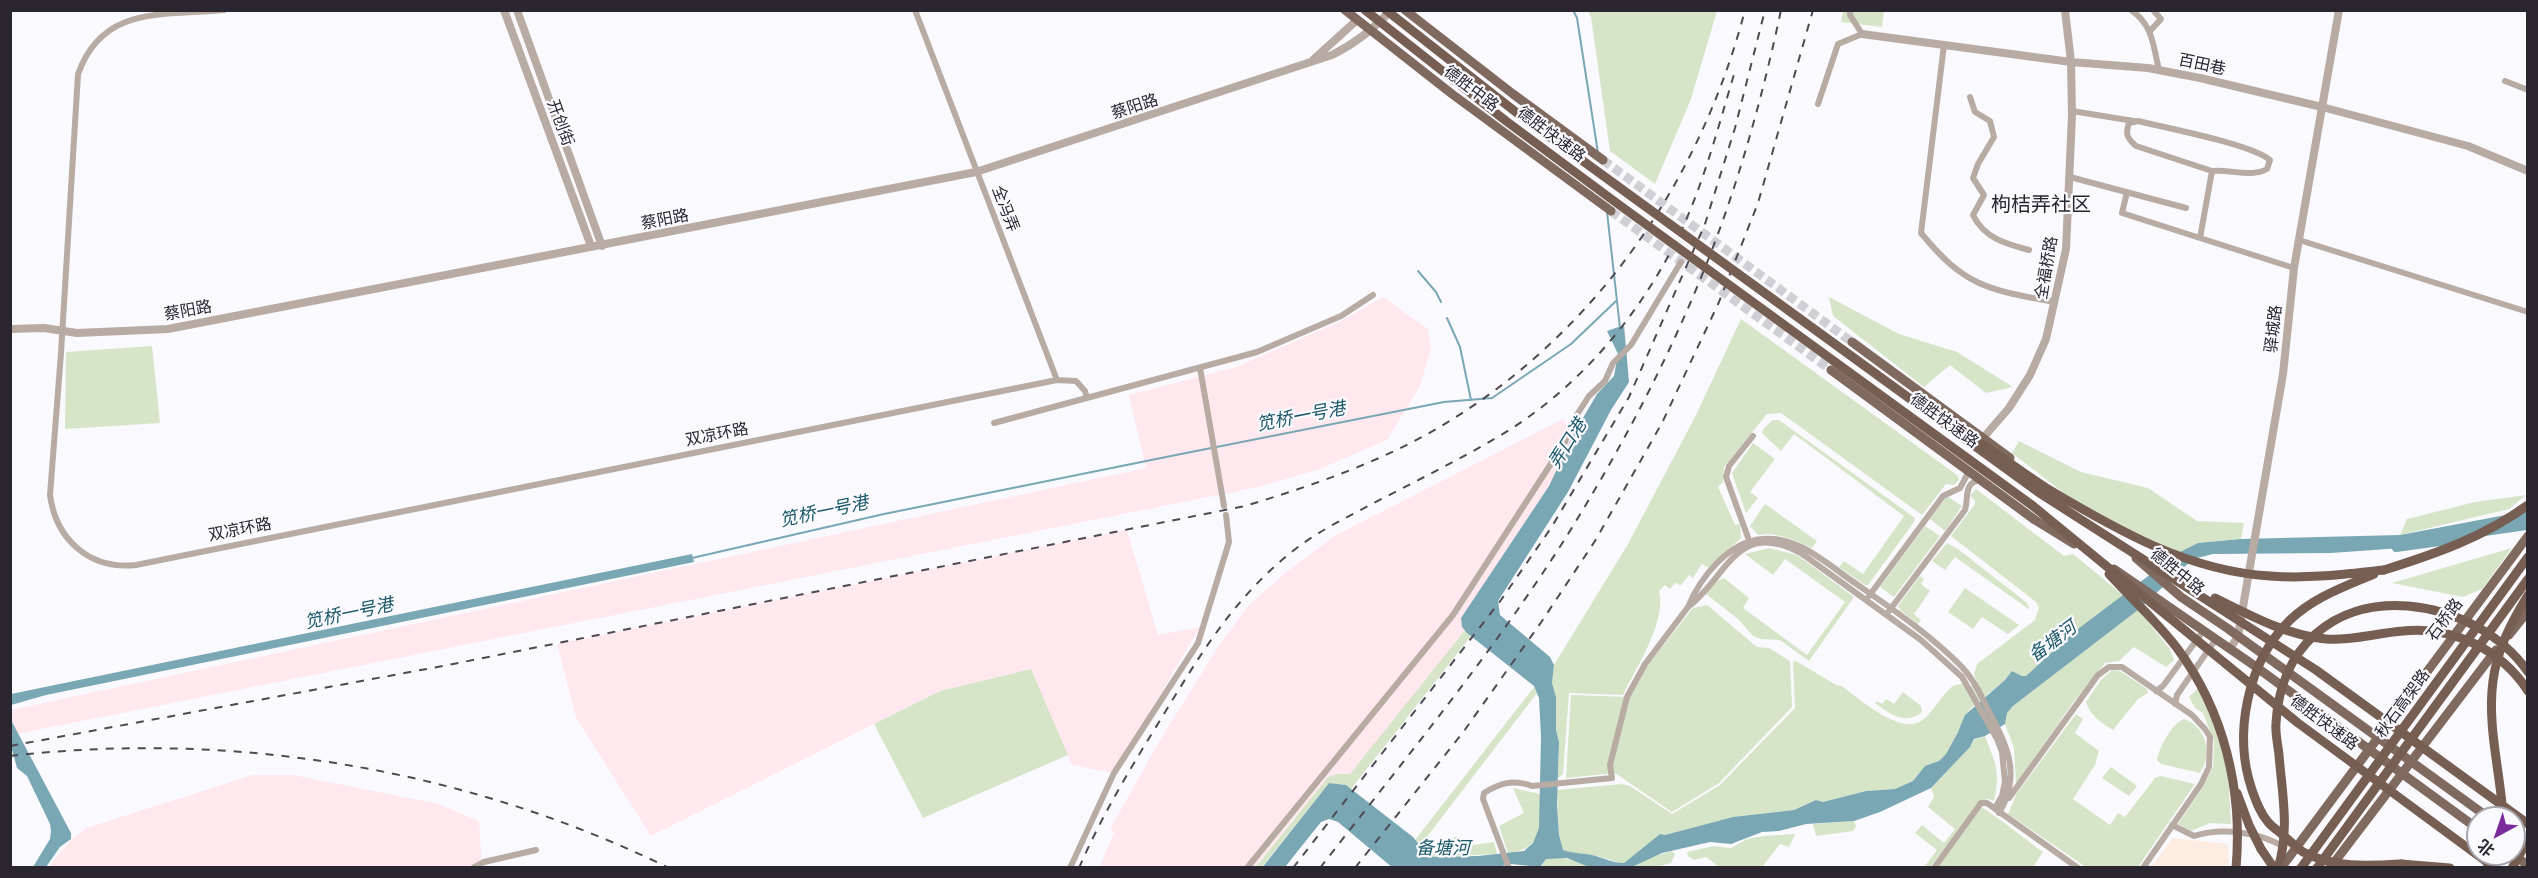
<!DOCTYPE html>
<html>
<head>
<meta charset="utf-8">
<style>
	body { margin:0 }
	#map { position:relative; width:2538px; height:878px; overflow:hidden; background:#faf9fe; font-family:Lora,"Noto Sans SC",serif }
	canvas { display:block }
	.frame { position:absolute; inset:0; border:12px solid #2a2630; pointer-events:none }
	.north { position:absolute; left:2466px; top:806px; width:60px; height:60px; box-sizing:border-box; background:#faf9fe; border:2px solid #a7a5ac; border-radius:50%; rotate:220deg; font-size:16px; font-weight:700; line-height:24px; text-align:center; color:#2a2630 }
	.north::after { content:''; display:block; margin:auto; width:21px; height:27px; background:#7a2c9d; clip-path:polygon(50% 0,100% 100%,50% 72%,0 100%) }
</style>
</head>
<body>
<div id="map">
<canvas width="2538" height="878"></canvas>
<div class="frame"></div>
<div class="north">北</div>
</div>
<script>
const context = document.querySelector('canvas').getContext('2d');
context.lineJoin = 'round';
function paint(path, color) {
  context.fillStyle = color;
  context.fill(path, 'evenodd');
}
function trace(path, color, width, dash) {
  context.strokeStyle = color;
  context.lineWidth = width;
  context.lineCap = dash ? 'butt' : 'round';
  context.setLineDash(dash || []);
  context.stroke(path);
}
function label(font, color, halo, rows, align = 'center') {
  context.font = font + ' Lora,"Noto Sans SC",serif';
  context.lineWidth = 4.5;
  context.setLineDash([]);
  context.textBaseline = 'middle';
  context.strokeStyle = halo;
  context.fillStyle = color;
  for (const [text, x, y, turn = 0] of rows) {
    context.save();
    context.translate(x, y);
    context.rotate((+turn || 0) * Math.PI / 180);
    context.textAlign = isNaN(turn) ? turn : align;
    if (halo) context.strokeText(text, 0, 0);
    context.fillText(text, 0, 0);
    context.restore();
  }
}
paint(new Path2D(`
	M 2173,838 L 2228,844 L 2229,867 L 2151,867 Z`), '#fdece1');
paint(new Path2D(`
	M 1383,297 L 1428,329 L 1431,348 L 1420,386 L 1387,440 L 1320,469 L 1259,487 L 11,735 L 10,710 L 1146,468 L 1129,395 L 1236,367 L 1341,321 Z
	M 1563,419 L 1573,435 L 1549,486 L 1461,618 L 1462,627 L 1465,630 L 1350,775 L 1337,774 L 1328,777 L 1255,867 L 1099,868 L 1114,833 L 1110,829 L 1160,740 L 1218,647 L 1247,607 L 1286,572 L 1336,535 Z
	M 1127,530 L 1158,635 L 1200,627 L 1114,773 L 1072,765 L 1030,669 L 940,691 L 651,836 L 576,718 L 557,644 Z
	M 253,775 L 293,775 L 439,804 L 479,821 L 482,867 L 48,868 L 68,843 L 86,828 Z`), '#ffe9ee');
paint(new Path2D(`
	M 1588,11 L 1717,11 L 1691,99 L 1655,184 L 1610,151 L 1591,17 Z
	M 1843,11 L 1884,11 L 1882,27 L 1841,22 Z
	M 1829,297 L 1899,334 L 1957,352 L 2013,387 L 1986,393 L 1950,365 L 1924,387 L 1833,316 Z
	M 1741,319 L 1957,475 L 1959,480 L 1954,485 L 1946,484 L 1922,515 L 1781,413 L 1767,414 L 1724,467 L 1723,482 L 1718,487 L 1735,525 L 1740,524 L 1741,538 L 1709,568 L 1702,564 L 1693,578 L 1689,575 L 1681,585 L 1675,583 L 1670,589 L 1665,585 L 1659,591 C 1667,621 1636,668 1623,695 L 1569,693 L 1563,774 L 1558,778 L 1559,742 L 1556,730 L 1556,697 L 1552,683 L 1554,665 L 1628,544 L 1695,417 Z
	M 152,346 L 160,423 L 65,429 L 66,352 Z
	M 1773,420 L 1779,420 L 1915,518 L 1914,522 L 1868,585 L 1865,585 L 1839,567 L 1844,561 L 1863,574 L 1904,516 L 1794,434 L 1781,451 L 1762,433 L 1764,428 Z
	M 2019,441 L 2081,472 L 2148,488 L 2197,521 L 2244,523 L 2241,539 L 2198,543 L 2180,552 L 2134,533 L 2069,497 L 2012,453 Z
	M 1753,443 L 1775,459 L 1750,492 L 1758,498 L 1746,513 L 1732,473 Z
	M 1976,489 L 2064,556 L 2073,554 L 2124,596 L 2074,632 L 2026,676 L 2022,676 L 2012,671 L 2005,680 L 1970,709 L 1946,754 L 1939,761 L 1920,772 L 1913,781 L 1895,789 L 1866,791 L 1823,802 L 1816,800 L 1794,810 L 1733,817 L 1665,835 L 1660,834 L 1624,863 C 1612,862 1602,856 1591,855 C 1581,854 1573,854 1563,851 L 1559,835 L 1557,790 L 1622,784 L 1630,786 L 1672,814 L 1720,785 L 1795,708 L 1793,662 L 1796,661 L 1838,686 L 1840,685 C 1859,698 1899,735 1921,721 C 1930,715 1937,704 1943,696 C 1949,689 1952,684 1962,684 L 1966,689 L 1977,682 L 1974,674 L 1977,664 L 2035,620 L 2039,607 L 2036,602 L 1951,536 L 1975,504 L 1975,501 L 1970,496 Z
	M 2526,495 L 2509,509 L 2400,535 L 2407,519 L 2475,502 Z
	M 1947,496 L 1962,506 L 1945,531 L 1930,519 Z
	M 1765,504 L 1817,541 L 1812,548 C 1794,540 1778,532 1758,535 L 1750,526 Z
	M 1925,526 L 1940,536 L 1894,597 L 1880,587 Z
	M 1947,543 L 1958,549 L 2027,603 L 2030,610 L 1955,557 L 1945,570 L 1932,561 Z
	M 1769,548 L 1797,555 L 1854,597 L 1809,661 L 1780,640 L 1761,639 L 1753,636 L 1738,619 L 1706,594 L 1717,581 L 1724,578 L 1749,598 L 1743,608 L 1807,655 L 1845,602 L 1785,559 L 1773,575 L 1745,554 Z
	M 2512,548 L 2482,589 L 2463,597 L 2392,583 Z
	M 1920,576 L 1924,579 L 1921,584 L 1930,591 L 1914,614 L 1921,620 L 1918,624 L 1900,610 L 1898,606 Z
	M 1965,588 L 2019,625 L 2008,634 L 1982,617 L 1973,629 L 1948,612 Z
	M 1707,605 L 1757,647 L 1769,648 L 1790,661 L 1792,707 L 1719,783 L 1672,812 L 1615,773 L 1566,778 L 1571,695 L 1630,697 L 1646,667 L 1693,608 Z
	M 2138,610 L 2170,649 L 2174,660 L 2166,667 L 2134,647 L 2119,661 L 2105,663 L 2072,704 L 2016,784 L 2014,748 L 2005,724 L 2007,713 L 2013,706 Z
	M 1465,630 L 1471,636 L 1351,789 L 1346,785 L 1329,783 L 1262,867 L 1255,868 L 1328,777 L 1337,774 L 1350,774 Z
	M 1031,669 L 1068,755 L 923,818 L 874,724 L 940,691 Z
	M 2112,670 L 2120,671 L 2147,689 L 2148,693 L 2138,699 L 2113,730 C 2101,723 2090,715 2086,702 L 2100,681 Z
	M 1534,687 L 1537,693 L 1423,842 L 1428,848 L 1437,852 L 1454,837 L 1460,837 L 1466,846 L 1494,842 L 1497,854 L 1434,857 L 1418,846 L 1415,840 Z
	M 2198,688 L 2215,727 L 2228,773 L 2231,824 L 2210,823 L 2191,831 L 2178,824 L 2203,787 L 2213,767 L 2214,742 L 2203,713 L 2195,708 L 2189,697 Z
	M 1903,692 L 1921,706 L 1922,712 C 1905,726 1890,714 1875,703 L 1877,701 L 1882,704 L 1886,699 L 1894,704 Z
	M 2076,714 L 2083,719 L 2075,733 L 2099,751 L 2095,765 L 2073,799 L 2110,825 L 2118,813 L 2125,817 L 2155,778 L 2161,776 L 2195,784 L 2138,867 L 2086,867 L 2008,814 L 2017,793 Z
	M 2184,719 C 2207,727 2213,754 2200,773 L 2161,764 L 2157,760 C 2159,748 2172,723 2184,719 Z
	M 1985,736 C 1995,763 2001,771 1994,801 L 1989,799 L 1981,801 L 1930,867 L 1924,867 L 1937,850 L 1915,833 L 1922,825 L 1944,843 L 1955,829 L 1928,807 L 1934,797 L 1931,788 L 1970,747 L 1974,740 Z
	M 2111,767 L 2137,786 L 2129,796 L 2102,778 Z
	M 1513,788 L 1540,794 C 1540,824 1545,849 1508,853 L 1499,826 L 1524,813 Z
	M 1981,807 C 1987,809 2033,845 2043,852 L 2033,867 L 1937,868 Z
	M 1854,821 L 1856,826 L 1853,831 L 1816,836 L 1813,824 Z
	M 1795,834 L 1789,847 L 1780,844 L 1762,867 L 1719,867 L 1706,857 L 1694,860 L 1688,856 L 1687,852 L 1713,846 L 1731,848 L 1747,839 L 1764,836 Z
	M 1672,851 L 1675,854 L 1671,863 L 1656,867 L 1632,868 L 1649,858 Z
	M 1560,857 L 1582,863 L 1589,867 L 1540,868 L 1546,859 Z`), '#d6e5c8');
paint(new Path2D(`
	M 1624,325 L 1629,382 L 1611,410 L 1568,492 L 1498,601 L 1500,615 L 1550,657 L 1554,665 L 1552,683 L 1556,697 L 1556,730 L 1559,742 L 1557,804 L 1559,835 L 1563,850 C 1574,854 1585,853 1596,856 C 1606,859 1613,863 1624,863 L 1660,834 L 1665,835 L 1733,817 L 1794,810 L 1816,800 L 1823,802 L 1866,791 L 1895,789 L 1913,781 L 1925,766 L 1939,761 L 1946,754 L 1958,732 L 1965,715 L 2005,680 L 2012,671 L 2022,676 L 2026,676 L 2074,632 L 2180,552 L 2198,543 L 2241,539 L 2400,535 L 2527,511 L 2527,530 L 2402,548 L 2331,553 L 2213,554 L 2193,559 L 2138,610 L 2013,706 L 2007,713 L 2005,724 L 1985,736 L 1974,739 L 1970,747 L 1931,788 L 1880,812 L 1854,821 L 1806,824 L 1779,831 L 1762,832 L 1731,844 L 1710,842 L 1662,853 L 1632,867 L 1589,867 L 1567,858 L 1546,859 L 1540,867 L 1511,864 L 1493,868 L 1393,868 L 1338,822 L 1329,819 L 1321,822 L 1285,867 L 1262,868 L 1329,783 L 1346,785 L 1413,837 L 1425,852 L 1434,857 L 1478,856 L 1524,851 L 1533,843 L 1539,828 L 1541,737 L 1539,698 L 1534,686 L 1467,633 L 1462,627 L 1461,618 L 1549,486 L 1573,435 L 1597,394 L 1614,376 L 1618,354 L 1607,331 Z
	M 692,554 L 694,562 L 46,695 L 11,705 L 11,694 Z
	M 11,720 L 71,833 L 71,839 L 60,847 L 46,867 L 33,867 L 50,839 L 51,831 L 50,824 L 27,776 L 17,768 L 11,746 Z`), '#79a7b4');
trace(new Path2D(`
	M 1573,10 L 1577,18 L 1598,153
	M 1607,212 L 1620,328
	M 1418,271 L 1436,292 L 1441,302
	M 1447,318 L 1460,347 L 1471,400
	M 692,558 L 884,514 L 1176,455 L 1444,402 L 1492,398 L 1571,344 L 1616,301`), '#79a7b4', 2);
trace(new Path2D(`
	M 2396,548 L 2461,539`), '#79a7b4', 8);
trace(new Path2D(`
	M 1603,160 L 1852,342
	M 1611,211 L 1831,370`), '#d0cfd5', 9, [9, 4.5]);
trace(new Path2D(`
	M 224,10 C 162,16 103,5 78,74 L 61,353 L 50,495 C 56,540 90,570 136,565 L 1057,380
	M 915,10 L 1057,380 L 1076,381 L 1085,391 L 1087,398
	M 2131,10 C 2153,25 2153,45 2159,70
	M 2150,31 L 2161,19 L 2153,10
	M 1944,45 L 1921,233 C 1965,287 1989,290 2055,302
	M 2505,81 L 2528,90
	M 1970,97 L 1975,112 L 1990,121 L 1994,137 L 1978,164 L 1973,178 L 1984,195 L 1973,215 C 1984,238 2006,244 2029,250
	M 1818,104 L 1838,44 L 1862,34 L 1850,15 L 1850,10
	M 2072,111 L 2134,121
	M 2212,171 C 2230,169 2251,178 2267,169 L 2270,160 C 2251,144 2166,128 2138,121 L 2129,123 C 2125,134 2127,138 2136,146 L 2212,171 L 2200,238 L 2294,268
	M 2070,177 L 2186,208
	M 2127,192 L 2122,213 L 2200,238
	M 2299,240 L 2528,312
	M 1200,368 L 1224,506
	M 994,423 L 1257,352 L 1341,316 L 1373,295
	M 1750,543 L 1726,477 L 1729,466 L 1753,436
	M 1869,596 L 1943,496 L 1960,488 L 1968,473 L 1967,470
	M 1688,607 C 1727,578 1736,518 1801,553 L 1921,640 L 1962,677 L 1997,739 L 2002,752 L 2005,782 L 2002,796 L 1995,808
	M 1889,611 L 1965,510 C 1969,497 1963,483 1980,480
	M 2156,691 L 2163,686 L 2204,630
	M 2175,704 L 2177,695 L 2216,639
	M 2009,798 L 2098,675 L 2109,667 L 2122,667 L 2192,715 L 2205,729 L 2210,737 L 2209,767 L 2201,784 L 2143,868
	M 2172,825 L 2194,836 C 2221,827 2259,832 2284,847
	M 473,868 L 484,862 L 536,850
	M 1070,868 L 1114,773 L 1198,643 L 1229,542 L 1226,515
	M 1247,868 L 1453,615 L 1565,442 L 1571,424 L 1589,396 L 1605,381 L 1613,363 L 1631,345 L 1681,262
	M 1509,868 L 1483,799 L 1484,793 C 1500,783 1513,779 1532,786 L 1612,778 L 1610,765 L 1627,697 L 1645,664 L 1688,607 C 1700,578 1728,542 1762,539 C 1797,535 1827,564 1855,583 C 1891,608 1931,635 1962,667 C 1974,680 1981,695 1988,710 C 2007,745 2022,775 1999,813
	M 1934,868 L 1976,810 L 1981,803 L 1987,803 L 2078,868`), '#b8aba4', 6);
trace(new Path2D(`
	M 504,10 L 591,246
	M 517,10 L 602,246
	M 1862,34 L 2071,62 L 2148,68 L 2200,78 L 2322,107 L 2468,146 L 2528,171
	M 1314,59 L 1357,20
	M 10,329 L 44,328 L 77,333 L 168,329 L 976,172 L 1332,55 C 1356,43 1373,30 1391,10
	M 1983,438 L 2009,408 L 2030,375 L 2046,339 L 2066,249 L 2072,115 L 2071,62 L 2065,10
	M 2230,649 L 2238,636 L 2283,374 L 2294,268 L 2339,10`), '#b8aba4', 8);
trace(new Path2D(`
	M 1345,10 L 1452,94 L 1611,211
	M 1405,10 L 1513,94 L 1603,160
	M 1852,342 L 2010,458
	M 1831,370 L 2035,520 L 2074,544
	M 2136,558 L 2181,597 L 2227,628 L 2489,818
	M 2114,569 L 2252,664 L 2478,829
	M 2509,635 L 2528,611
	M 2514,836 L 2528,846
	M 2512,854 L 2528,865
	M 2281,868 L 2528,536
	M 2330,868 L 2496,650`), '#806a5f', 9);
trace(new Path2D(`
	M 2384,570 C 2435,554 2484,537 2528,505
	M 2261,849 L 2274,868
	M 2401,864 L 2450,868
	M 2487,868 L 2494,854`), '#765e52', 9);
trace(new Path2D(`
	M 10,746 L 448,665 L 1245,506 C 1311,486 1378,463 1438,428 C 1593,337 1700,183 1745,10
	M 10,756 C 234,730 467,769 669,868
	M 1079,868 C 1101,817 1130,769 1159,722 C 1200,655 1234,596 1298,547 C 1321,530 1347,517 1372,504 C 1414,482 1455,462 1496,438 C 1577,391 1642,314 1682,229 C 1705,179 1719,124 1735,71
	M 1293,868 L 1501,600 L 1551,528 L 1629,397 L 1705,224 L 1735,128 L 1765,10
	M 1320,868 C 1407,756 1498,647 1573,526 C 1632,430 1685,327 1723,220 C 1747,152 1766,81 1781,10
	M 1355,868 L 1464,731 L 1542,621 L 1595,541 L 1662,423 L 1719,302 L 1758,203 L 1813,10`), '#4e4a53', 2, [8, 8]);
trace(new Path2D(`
	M 1365,10 L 1506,121 L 1618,204 L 2033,506 L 2298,723 L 2495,868
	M 1386,10 L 1517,113 L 2041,494 L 2316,670 L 2528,824
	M 1971,438 C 1998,453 2022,473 2048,489 C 2117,530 2188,571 2270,576 C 2309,579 2346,574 2384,570
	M 2109,574 C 2131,598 2157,622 2177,648 C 2224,711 2243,790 2236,868
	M 2374,574 C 2344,587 2314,597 2290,620 C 2247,662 2233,734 2252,790 C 2256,801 2260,813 2268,822 C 2273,828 2280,832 2285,837 C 2291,842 2297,848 2303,852 C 2334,868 2367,866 2401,864
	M 2215,598 C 2251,616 2286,635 2326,639 C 2351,641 2377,633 2403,631 C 2452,626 2501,649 2528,691
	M 2237,793 L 2249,825 L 2261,849
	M 2503,815 C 2500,771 2487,725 2493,681 C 2497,649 2512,621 2528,595
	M 2278,868 C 2290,830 2282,793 2279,755 C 2278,745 2275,733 2276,723 C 2280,648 2333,600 2408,606 C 2454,610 2501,633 2528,672
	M 2301,868 L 2528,557
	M 2317,868 L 2528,579
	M 2512,868 L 2528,840`), '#765e52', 9);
label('16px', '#2a2630', '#faf9fe', [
	["百田巷",2202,65,12],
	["德胜中路",1471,89,37],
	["蔡阳路",1135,107,-18],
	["开创街",560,123,70],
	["德胜快速路",1551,135,37],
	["全冯弄",1005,209,69],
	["蔡阳路",665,220,-11],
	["全福桥路",2047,268,-80],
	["蔡阳路",188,311,-10],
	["驿城路",2274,329,-84],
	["德胜快速路",1944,421,36],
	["双凉环路",717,435,-11],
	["双凉环路",240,530,-11],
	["德胜中路",2177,572,39],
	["石桥路",2445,620,-53],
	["秋石高架路",2403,704,-54],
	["德胜快速路",2324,723,37]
]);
label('italic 18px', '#1b5968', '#faf9fe', [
	["笕桥一号港",1301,417,-11],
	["弄口港",1568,444,-58],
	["笕桥一号港",824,512,-12],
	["笕桥一号港",349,614,-12],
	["备塘河",2053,642,-37],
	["备塘河",1443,849]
]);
label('20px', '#2a2630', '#faf9fe', [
	["枸桔弄社区",2041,205]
]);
</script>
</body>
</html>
